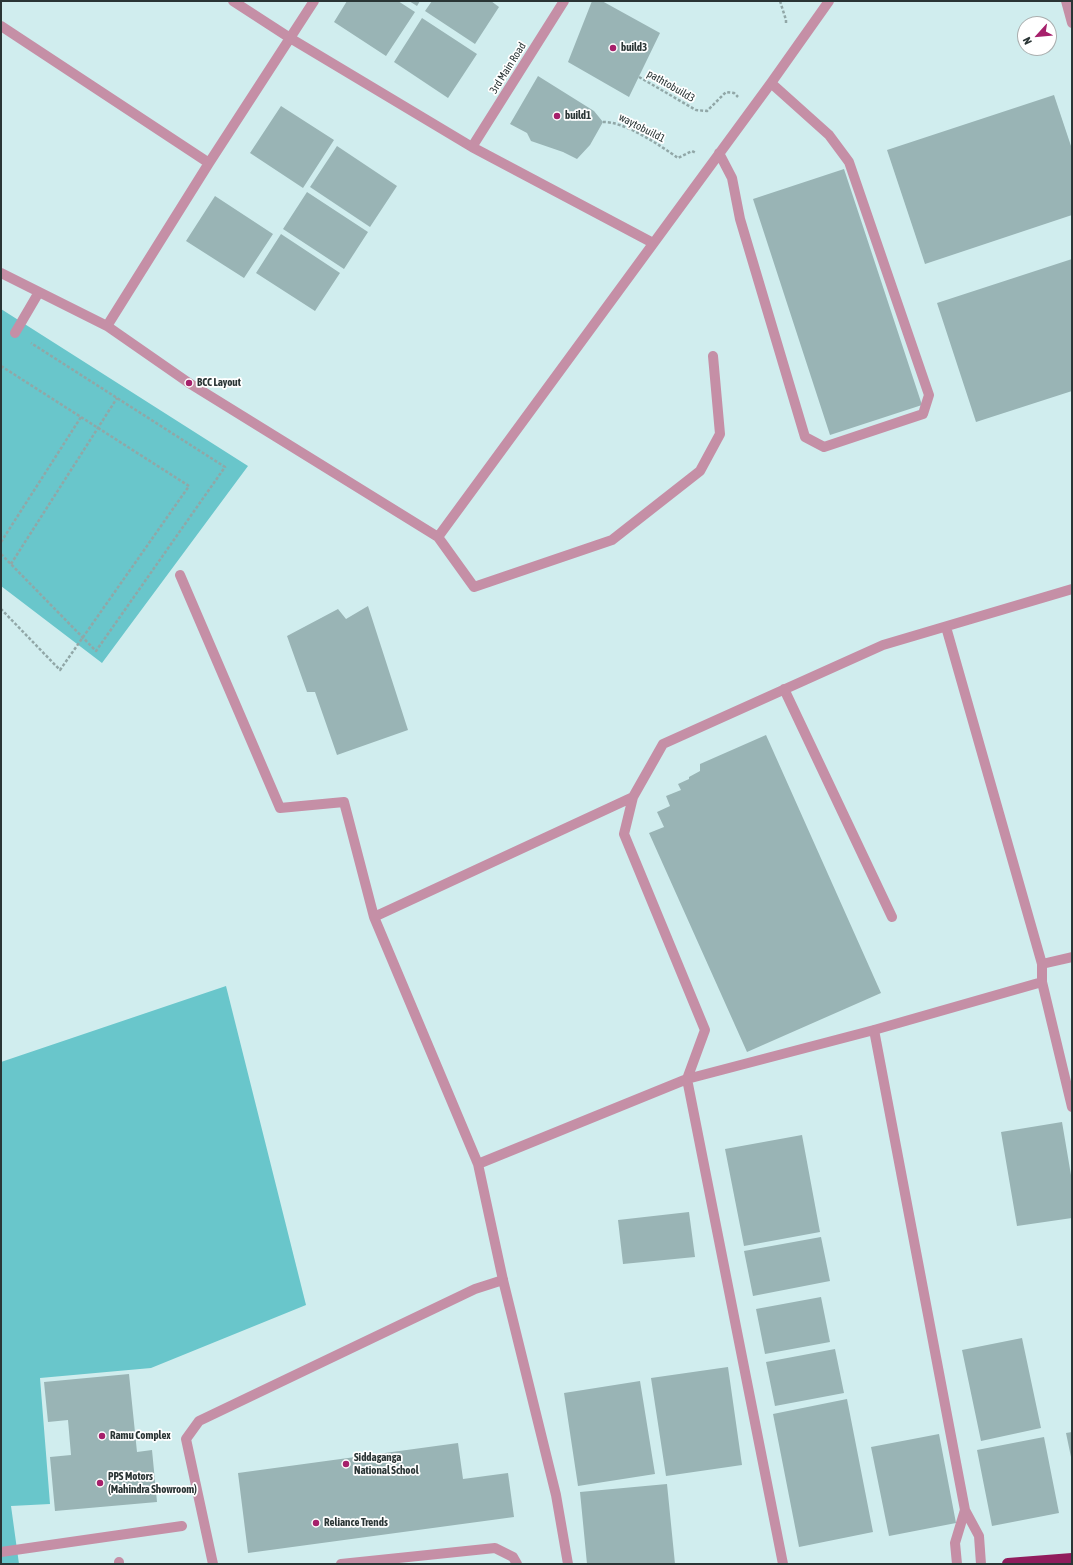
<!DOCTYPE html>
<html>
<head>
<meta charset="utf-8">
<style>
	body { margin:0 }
	#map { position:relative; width:1073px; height:1565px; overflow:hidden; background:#d0edee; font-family:"Asap Condensed",sans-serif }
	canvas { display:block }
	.frame { position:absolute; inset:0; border:2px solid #2a3535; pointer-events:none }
	.north { position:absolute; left:1017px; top:16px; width:40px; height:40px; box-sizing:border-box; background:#fff; border:1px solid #aaaeae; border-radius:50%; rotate:243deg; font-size:11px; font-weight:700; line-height:16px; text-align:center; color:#2a3535 }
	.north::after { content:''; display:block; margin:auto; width:14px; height:18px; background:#a6206b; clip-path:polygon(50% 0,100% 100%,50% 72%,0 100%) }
</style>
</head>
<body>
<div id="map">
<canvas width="1073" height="1565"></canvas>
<div class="frame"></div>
<div class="north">N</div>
</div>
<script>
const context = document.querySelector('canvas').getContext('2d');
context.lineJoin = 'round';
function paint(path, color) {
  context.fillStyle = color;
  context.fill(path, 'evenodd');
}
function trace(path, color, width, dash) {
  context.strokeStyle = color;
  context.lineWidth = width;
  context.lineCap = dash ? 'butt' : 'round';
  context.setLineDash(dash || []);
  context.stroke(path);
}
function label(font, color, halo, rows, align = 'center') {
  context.font = font + ' "Asap Condensed",sans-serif';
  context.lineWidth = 3.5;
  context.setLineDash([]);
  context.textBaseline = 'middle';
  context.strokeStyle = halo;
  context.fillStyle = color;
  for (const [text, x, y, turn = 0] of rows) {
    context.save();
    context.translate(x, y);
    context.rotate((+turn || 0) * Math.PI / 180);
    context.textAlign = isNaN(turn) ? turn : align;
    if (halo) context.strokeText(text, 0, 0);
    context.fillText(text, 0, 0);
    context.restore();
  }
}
paint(new Path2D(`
	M 1,309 L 248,466 L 102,663 L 1,586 Z
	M 226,986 L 306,1305 L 151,1368 L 40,1378 L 50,1504 L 11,1506 L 19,1564 L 1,1564 L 1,1062 Z`), '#69c6cb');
paint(new Path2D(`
	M 347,1 L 398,1 L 415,12 L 386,56 L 334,22 Z
	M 409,1 L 420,1 L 417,6 Z
	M 432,1 L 491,1 L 499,7 L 475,44 L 425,11 Z
	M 592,1 L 602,1 L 660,33 L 629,97 L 568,62 Z
	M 422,18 L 477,54 L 448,98 L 394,62 Z
	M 538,76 L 594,111 L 603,122 L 590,145 L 577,159 L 563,152 L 531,141 L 527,133 L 510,124 Z
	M 1054,95 L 1072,149 L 1072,215 L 925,264 L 887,150 Z
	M 281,106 L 334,140 L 303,188 L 250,153 Z
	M 337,146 L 397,186 L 370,227 L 310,187 Z
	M 844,169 L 922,405 L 830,435 L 753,199 Z
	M 307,192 L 368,232 L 344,269 L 283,229 Z
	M 215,196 L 273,234 L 244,278 L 186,241 Z
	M 281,234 L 340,273 L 315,311 L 256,273 Z
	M 1072,259 L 1072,391 L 976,422 L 937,303 Z
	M 368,606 L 408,730 L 337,755 L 315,692 L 307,692 L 287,636 L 338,609 L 346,619 Z
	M 766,735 L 881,993 L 747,1052 L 649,833 L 664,827 L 657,812 L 670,806 L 666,796 L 681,790 L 678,784 L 689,779 L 689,777 L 700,771 L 700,764 Z
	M 1062,1122 L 1072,1181 L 1072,1218 L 1017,1226 L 1001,1132 Z
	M 802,1135 L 820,1232 L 744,1246 L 725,1149 Z
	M 689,1212 L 695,1257 L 623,1264 L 618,1220 Z
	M 821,1237 L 830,1281 L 753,1296 L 744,1251 Z
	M 821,1297 L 830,1342 L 765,1354 L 756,1309 Z
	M 1022,1338 L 1041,1428 L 981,1441 L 962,1350 Z
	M 835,1349 L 844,1393 L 775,1406 L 766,1362 Z
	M 728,1367 L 742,1465 L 666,1476 L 651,1378 Z
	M 129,1374 L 137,1452 L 152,1450 L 157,1502 L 55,1511 L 50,1457 L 71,1455 L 68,1420 L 48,1422 L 44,1382 Z
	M 640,1381 L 655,1474 L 578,1486 L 564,1393 Z
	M 847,1399 L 873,1532 L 799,1547 L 773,1414 Z
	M 1072,1432 L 1072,1457 L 1071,1457 L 1066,1433 Z
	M 939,1434 L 956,1523 L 889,1536 L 871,1447 Z
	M 1044,1437 L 1059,1513 L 992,1526 L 977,1450 Z
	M 458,1443 L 463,1479 L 508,1473 L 514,1517 L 248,1553 L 238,1473 Z
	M 667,1484 L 675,1564 L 587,1564 L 580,1492 Z`), '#99b4b5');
trace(new Path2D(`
	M 780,1 L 786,20 L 786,25
	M 639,77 L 696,110 L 707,111 L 726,92 L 734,93 L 738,97
	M 603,122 C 624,121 661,146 678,158 L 692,151 L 696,153
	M 1,366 L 189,486 L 60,670 L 1,609
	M 1,542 L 81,417
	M 1,554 L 96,651 L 225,467 L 31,343
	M 11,564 L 117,398`), '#91a7a7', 2.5, [3, 2]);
trace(new Path2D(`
	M 1,1552 L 182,1526
	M 213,1564 L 186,1439 L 199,1421 L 475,1289 L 503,1280
	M 341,1564 L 495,1548 L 513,1557 L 517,1564`), '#c58fa6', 10);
trace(new Path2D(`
	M 233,1 L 290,38 L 472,147 L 653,243
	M 1066,1 L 1072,23
	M 1,26 L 209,163
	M 472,147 L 564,1
	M 719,153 L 732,178 L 740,219 L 805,437 L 824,447 L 923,414 L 929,395 L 849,162 L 829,135 L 771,83
	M 1,273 L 107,326 L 189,383 L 438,537 L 474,587 L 612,540 L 700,471 L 720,434 L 713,356
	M 107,326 L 209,163 L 314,1
	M 15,333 L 39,292
	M 438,537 L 771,83 L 829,1
	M 180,575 L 280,808 L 344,802 L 374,917 L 478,1164 L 503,1280 L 556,1495 L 568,1564
	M 946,627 L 1042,964 L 1042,982
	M 784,689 L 892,917
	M 374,917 L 633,797
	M 1042,964 L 1072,957
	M 874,1030 L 965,1510 L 979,1536 L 981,1564
	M 687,1079 L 705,1030 L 624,834 L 633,797 L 663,744 L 883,645 L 1072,589
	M 687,1079 L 874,1030 L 1042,982 L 1072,1107
	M 478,1164 L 687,1079 L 783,1564
	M 119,1562 L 119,1564
	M 957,1564 L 955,1543 L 965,1510`), '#c58fa6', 10);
trace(new Path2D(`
	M 1008,1564 L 1072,1559`), '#911d5d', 12);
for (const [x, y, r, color] of [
	[613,48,4,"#a6206b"],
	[557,116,4,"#a6206b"],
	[189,383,4,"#a6206b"],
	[102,1436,4,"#a6206b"],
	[346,1464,4,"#a6206b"],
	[100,1483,4,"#a6206b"],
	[316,1523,4,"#a6206b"]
]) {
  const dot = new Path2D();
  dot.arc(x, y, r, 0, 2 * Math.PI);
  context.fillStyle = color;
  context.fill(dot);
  trace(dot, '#fff', 1.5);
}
label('bold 11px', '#2a3535', '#fff', [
	["build3",621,48],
	["build1",565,116],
	["BCC Layout",197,383],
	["Ramu Complex",110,1436],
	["Siddaganga",354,1458],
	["National School",354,1471],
	["PPS Motors",108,1477],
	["(Mahindra Showroom)",108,1490],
	["Reliance Trends",324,1523]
], 'left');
label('11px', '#2a3535', '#fff', [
	["3rd Main Road",508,68,-58],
	["pathtobuild3",671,86,30],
	["waytobuild1",642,128,27]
]);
</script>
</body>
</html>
